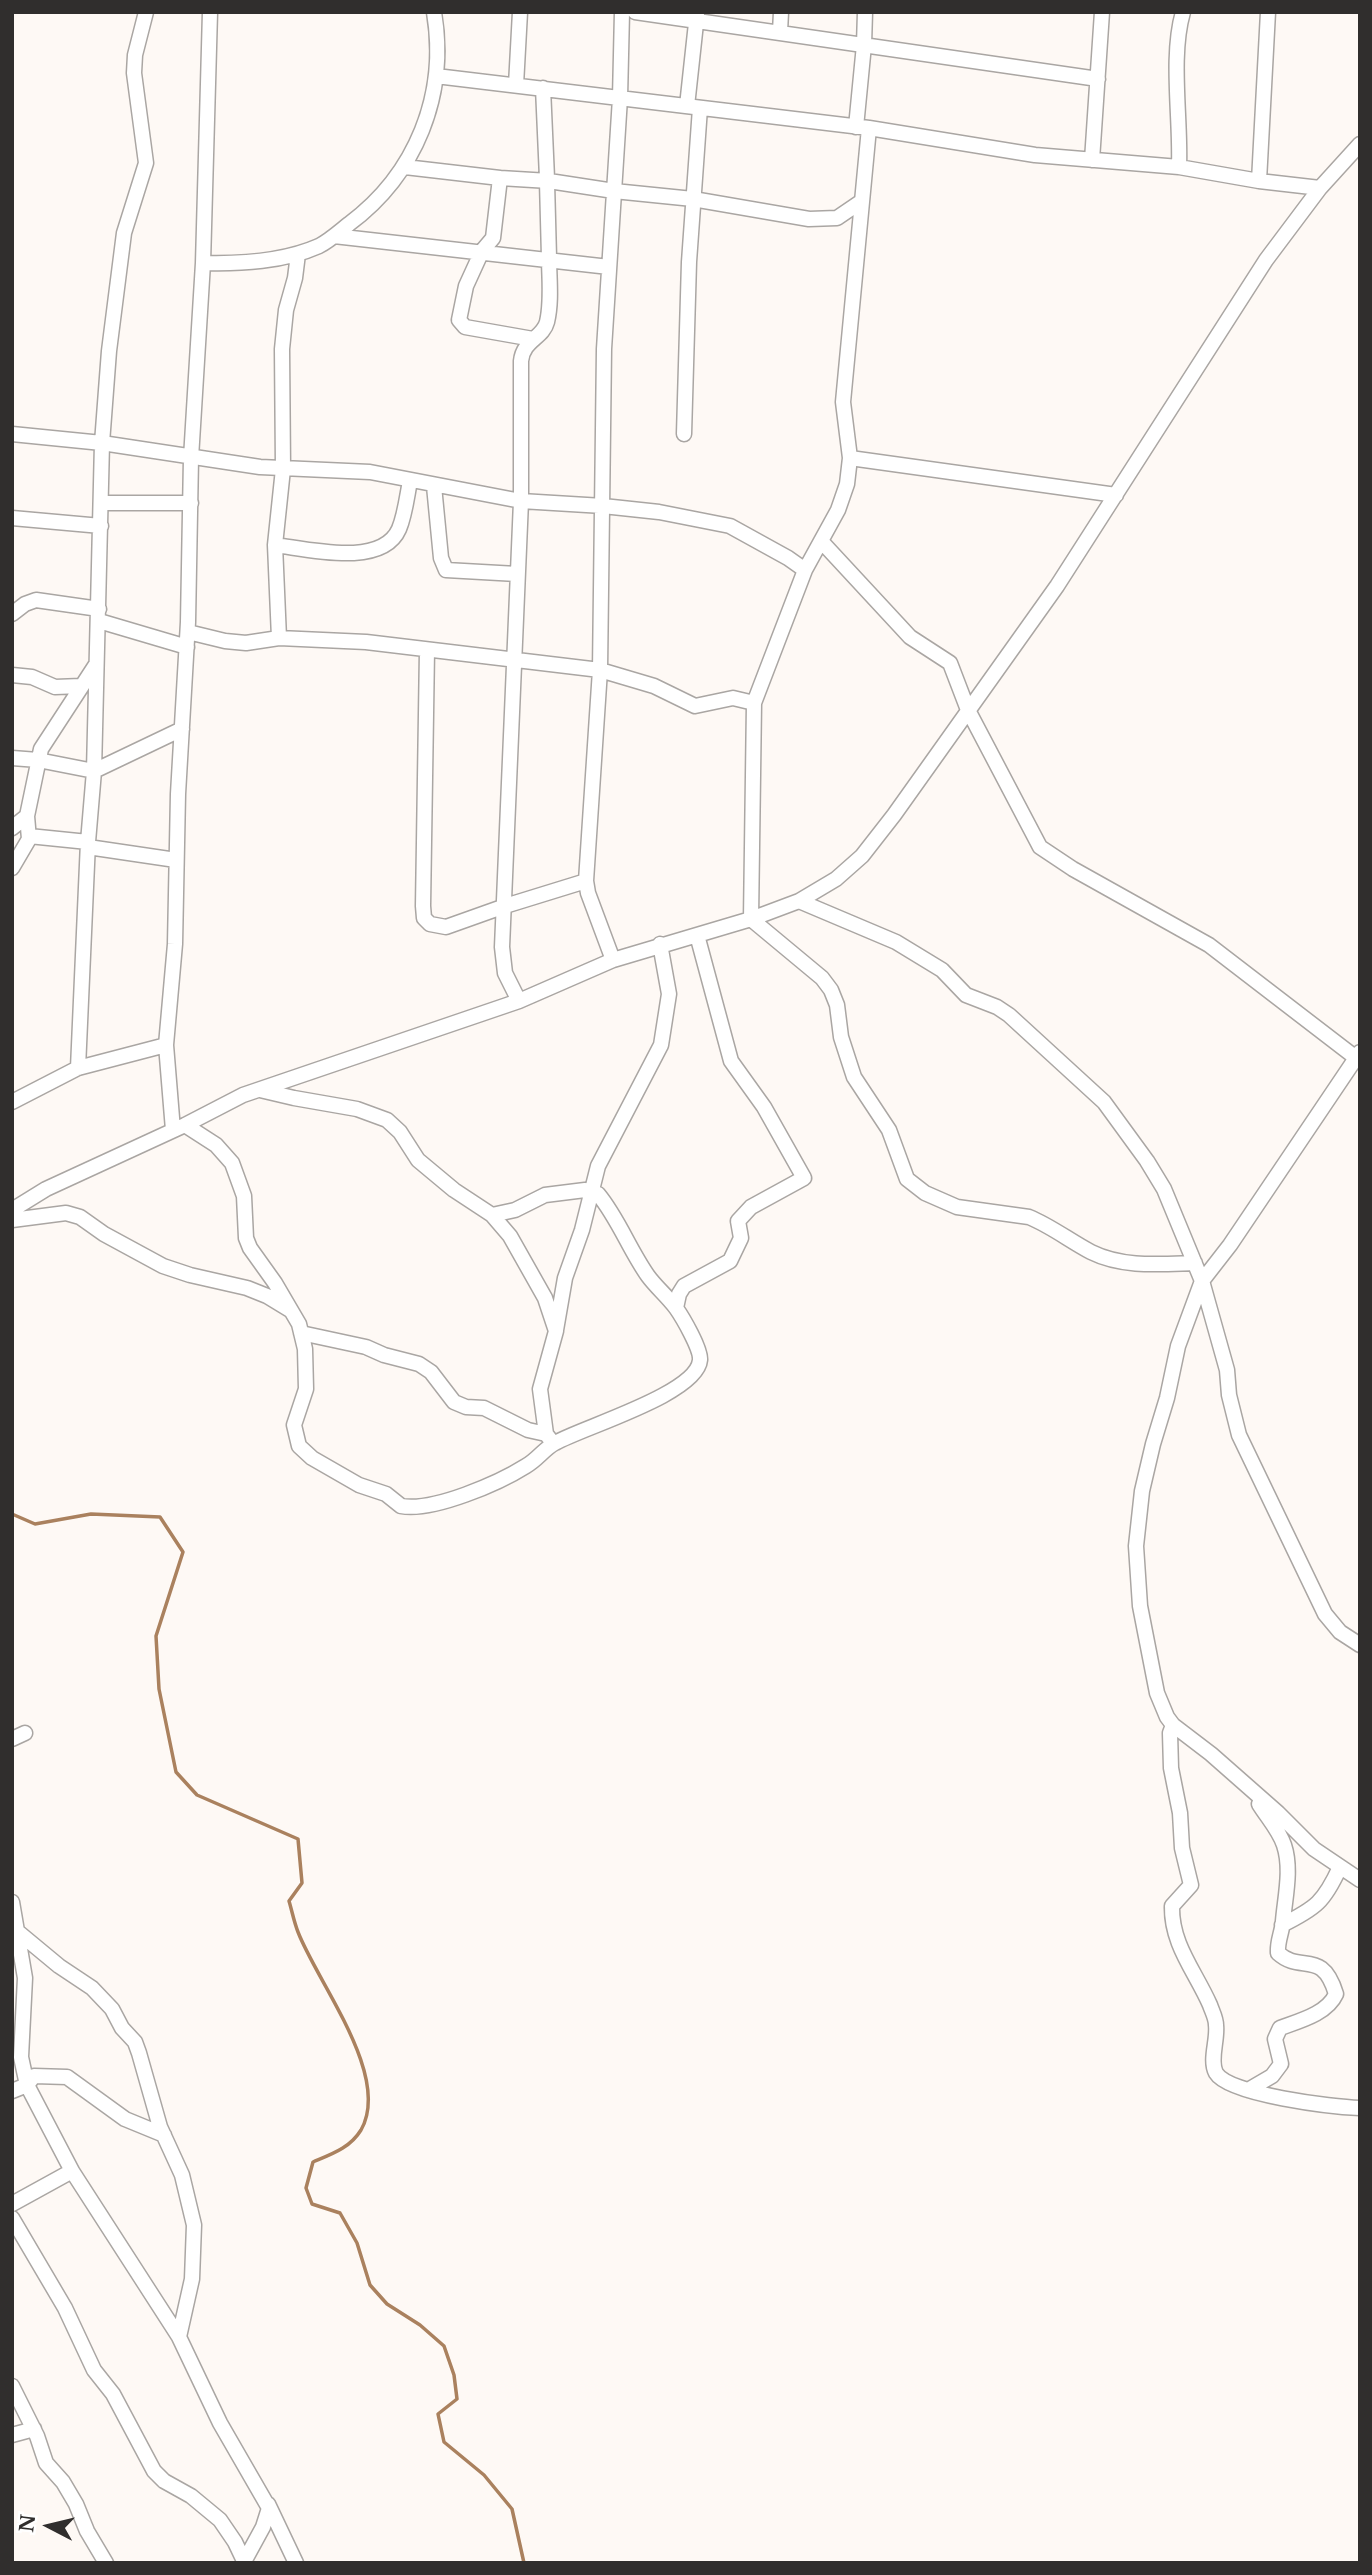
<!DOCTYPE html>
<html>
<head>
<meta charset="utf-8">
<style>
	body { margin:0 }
	#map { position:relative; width:1372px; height:2575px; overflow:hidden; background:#fef9f5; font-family:"Libre Baskerville",serif }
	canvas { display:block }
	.frame { position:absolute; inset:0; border:14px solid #302e2d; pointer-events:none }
	.north { position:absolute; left:14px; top:2491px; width:70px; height:70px; -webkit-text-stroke:5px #fff; paint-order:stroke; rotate:277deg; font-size:19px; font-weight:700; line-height:28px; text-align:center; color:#302e2d }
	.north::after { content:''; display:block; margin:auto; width:24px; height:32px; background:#302e2d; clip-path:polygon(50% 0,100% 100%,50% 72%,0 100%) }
</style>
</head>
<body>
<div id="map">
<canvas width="1372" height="2575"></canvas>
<div class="frame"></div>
<div class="north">N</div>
</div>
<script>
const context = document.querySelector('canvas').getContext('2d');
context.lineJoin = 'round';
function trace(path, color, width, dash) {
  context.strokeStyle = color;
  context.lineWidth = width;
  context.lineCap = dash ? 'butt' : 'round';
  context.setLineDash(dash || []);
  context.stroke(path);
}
trace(new Path2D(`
	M 12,1514 L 35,1524 L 91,1514 L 160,1517 L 183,1552 L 156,1636 L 159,1689 L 176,1772 L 197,1795 L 298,1839 L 302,1883 L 289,1901 C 292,1911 294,1922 298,1932 C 317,1982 392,2076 361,2130 C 350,2148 332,2154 313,2162 L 306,2188 L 312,2204 L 340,2213 L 357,2243 L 370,2285 L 387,2304 L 420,2325 L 444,2346 L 454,2375 L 457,2399 L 438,2414 L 444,2442 L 484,2475 L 512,2509 L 524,2563`), '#aa815e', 3.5);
const minor = new Path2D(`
	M 635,12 L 1098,79
	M 780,32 L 781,12
	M 436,76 L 869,128 L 1035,155 L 1179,167 L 1259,181 L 1320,188
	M 516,85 L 520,12
	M 687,106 L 697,14
	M 856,127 L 864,45 L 865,12
	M 1092,160 L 1102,12
	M 405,167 L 500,178 L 549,181 L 614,191 L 693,199 L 809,219 L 837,218 L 862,201
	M 1179,167 C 1181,119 1170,57 1183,12
	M 500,178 L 493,238 L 482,251 L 466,286 L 459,320 L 465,327 L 533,339
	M 1259,181 L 1268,12
	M 334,236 L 609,267
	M 203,263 C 241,264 283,262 319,246 C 329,241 339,232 349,224 C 416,174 448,95 434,12
	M 12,434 L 102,443 L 260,467 L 370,472 L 521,501 L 603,506 L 659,512 L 730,526 L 788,558 L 805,570 L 754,703
	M 684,434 L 689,262 L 700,108
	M 850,458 L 1116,495
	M 434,486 L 441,558 L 446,570 L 517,574
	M 101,503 L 191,503
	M 12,518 L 101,526
	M 821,541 L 910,637 L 950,663 L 968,710 L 1040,847 L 1073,869 L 1209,945 L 1360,1061
	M 275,545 C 308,549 382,568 399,529 C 405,515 407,496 410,481
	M 805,570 L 838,510 L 847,484 L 850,458 L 843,402 L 869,128
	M 12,614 L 25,604 L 36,600 L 99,609
	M 99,621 L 187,647
	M 188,632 L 225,641 L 246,643 L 279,638 L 366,642 L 600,670 L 654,686 L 695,706 L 733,698 L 754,703 L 751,919 L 822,978 L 831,990 L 837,1005 L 841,1037 L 854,1077 L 889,1130 L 907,1179 L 925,1193 L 957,1207 L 1029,1217 C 1051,1226 1070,1241 1091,1252 C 1123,1268 1161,1264 1195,1263
	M 279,638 L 275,545 L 283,469 L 282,349 L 286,310 L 295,278 L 298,254
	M 427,650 L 423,906 L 424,918 L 430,924 L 446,927 L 505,906 L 586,881
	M 12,675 L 32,677 L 55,687 L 81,686
	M 12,758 L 38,760 L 94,771 L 182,729
	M 12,828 L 27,816
	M 29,836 L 88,842
	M 88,847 L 176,860
	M 12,868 L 29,839 L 27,816 L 41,749 L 95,666
	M 799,901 L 896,942 L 942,970 L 966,995 L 997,1007 L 1009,1015 L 1104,1102 L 1147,1161 L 1164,1189 L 1202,1281 L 1227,1370 L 1229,1395 L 1239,1435 L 1325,1614 L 1340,1632 L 1360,1645
	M 613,960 L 588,893 L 586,881 L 600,670 L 604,349 L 620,98 L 622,12
	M 519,1001 L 505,973 L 502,947 L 521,501 L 521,361 C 523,340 543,338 547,322 C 552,301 549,278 549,257 C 548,200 546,144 543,88
	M 1360,1052 L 1230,1245 L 1202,1281 L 1178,1346 L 1167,1398 L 1153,1444 L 1142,1491 L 1136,1546 L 1140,1606 L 1157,1693 L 1167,1717 L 1173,1725 L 1211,1754 L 1278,1813 L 1314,1849 L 1360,1880
	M 78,1068 L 88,842 L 94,771 L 102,443 L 109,351 L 124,233 L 146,163 L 134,73 L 135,55 L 146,12
	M 260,1090 L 294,1098 L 357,1109 L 387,1120 L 400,1132 L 418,1160 L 454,1190 L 492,1215 L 510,1236 L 545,1298 L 556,1331 L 540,1389 L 546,1434 L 553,1443
	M 12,1102 L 78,1068 L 166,1045
	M 185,1125 L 216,1145 L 232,1163 L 244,1196 L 246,1238 L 250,1248 L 275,1283 L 299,1324 L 305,1349 L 306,1389 L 294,1425 L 299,1446 L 312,1458 L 359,1485 L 386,1494 L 401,1506 C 433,1512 499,1483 526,1466 C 537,1460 545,1448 555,1443 C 583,1427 697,1394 700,1360 C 701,1349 683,1318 676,1308 C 667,1296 656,1287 648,1276 C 629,1249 618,1218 598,1194 L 585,1190 L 545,1195 L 515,1210 L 492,1215
	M 173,1130 L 166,1045 L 175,944 L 178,794 L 188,622 L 191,458 L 203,263 L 210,12
	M 12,1210 L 46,1189 L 185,1125 L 243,1095 L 519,1001 L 613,960 L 751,919 L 799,901 L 836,879 L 862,856 L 894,815 L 1057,586 L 1266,260 L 1320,188 L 1360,144
	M 12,1220 L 66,1213 L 80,1217 L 104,1234 L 163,1266 L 190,1275 L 247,1288 L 267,1296 L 290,1310
	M 676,1308 L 679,1294 L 684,1286 L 730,1261 L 741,1238 L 738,1221 L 751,1207 L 804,1178 L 764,1107 L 731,1061 L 697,935
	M 556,1330 L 565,1278 L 582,1230 L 598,1166 L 661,1045 L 669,994 L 660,944
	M 301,1333 L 366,1347 L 384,1355 L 419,1364 L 431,1372 L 454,1402 L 466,1407 L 484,1408 L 528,1430 L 546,1434
	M 1173,1725 L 1170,1733 L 1171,1768 L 1180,1813 L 1182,1848 L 1191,1885 L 1172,1906 C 1171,1944 1195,1971 1210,2005 C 1212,2011 1216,2018 1216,2025 C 1218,2040 1209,2060 1216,2073 C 1229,2095 1333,2107 1360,2108
	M 12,1739 L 25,1733
	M 12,1902 L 25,1978 L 21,2057 L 27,2085 L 72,2171 L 12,2204
	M 1282,1925 C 1316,1908 1324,1902 1340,1867
	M 18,1932 L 59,1966 L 92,1988 L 112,2009 L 122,2028 L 135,2042 L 139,2053 L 160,2127 L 182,2175 L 194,2225 L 192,2279 L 179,2337 L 220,2423 L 269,2508 L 263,2527 L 245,2560
	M 1248,2090 L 1272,2076 L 1281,2064 L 1275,2039 L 1280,2028 C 1299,2021 1327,2014 1336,1994 C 1322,1948 1301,1974 1278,1953 C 1277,1941 1282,1933 1283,1921 C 1285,1897 1292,1869 1284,1845 C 1279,1830 1267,1817 1259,1804
	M 12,2091 L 27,2085 L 34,2076 L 67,2077 L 125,2119 L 164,2135
	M 72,2171 L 179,2337
	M 12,2218 L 65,2308 L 94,2370 L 113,2394 L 154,2471 L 164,2481 L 191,2496 L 220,2520 L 235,2542 L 245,2563
	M 12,2386 L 37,2436 L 46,2463 L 63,2482 L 76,2504 L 87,2531 L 106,2563
	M 12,2435 L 34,2429
	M 268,2504 L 296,2563`);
trace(minor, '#aaa6a3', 17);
trace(minor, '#fff', 14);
</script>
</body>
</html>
